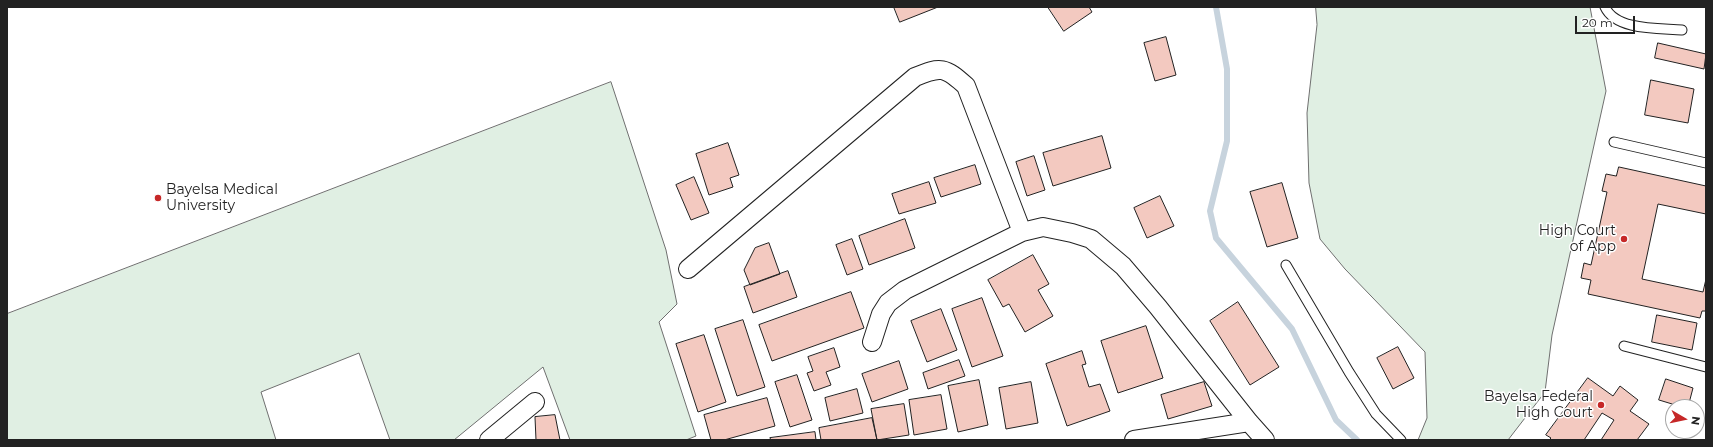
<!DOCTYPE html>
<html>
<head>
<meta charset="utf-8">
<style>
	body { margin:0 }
	#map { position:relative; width:1713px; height:447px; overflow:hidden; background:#fff; font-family:Montserrat,sans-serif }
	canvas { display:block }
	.frame { position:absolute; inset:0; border:8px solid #222; pointer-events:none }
	.north { position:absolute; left:1665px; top:399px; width:40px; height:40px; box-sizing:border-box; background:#fff; border:1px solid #a7a7a7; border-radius:50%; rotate:99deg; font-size:11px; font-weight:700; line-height:16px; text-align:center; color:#222 }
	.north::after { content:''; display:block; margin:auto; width:14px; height:18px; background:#c62828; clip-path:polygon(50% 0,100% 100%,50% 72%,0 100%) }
	.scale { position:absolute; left:1575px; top:16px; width:60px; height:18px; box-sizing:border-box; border:2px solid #222; border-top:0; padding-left:5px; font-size:12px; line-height:14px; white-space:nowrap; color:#222; -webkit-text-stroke:3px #fff; paint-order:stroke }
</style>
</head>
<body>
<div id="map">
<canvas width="1713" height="447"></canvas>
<div class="frame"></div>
<div class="north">N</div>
<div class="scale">20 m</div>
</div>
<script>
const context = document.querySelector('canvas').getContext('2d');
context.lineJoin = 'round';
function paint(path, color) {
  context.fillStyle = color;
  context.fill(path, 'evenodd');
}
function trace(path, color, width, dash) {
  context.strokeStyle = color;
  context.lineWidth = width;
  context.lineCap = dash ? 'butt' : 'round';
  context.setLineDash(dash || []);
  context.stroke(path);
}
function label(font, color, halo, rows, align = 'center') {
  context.font = font + ' Montserrat,sans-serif';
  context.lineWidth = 3;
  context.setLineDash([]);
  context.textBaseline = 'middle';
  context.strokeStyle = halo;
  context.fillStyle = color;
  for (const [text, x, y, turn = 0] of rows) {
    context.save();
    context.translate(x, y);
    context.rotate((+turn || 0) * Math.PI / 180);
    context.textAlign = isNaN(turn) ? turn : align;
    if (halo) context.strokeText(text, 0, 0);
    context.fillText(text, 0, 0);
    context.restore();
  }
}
const green = new Path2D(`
	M 1316,7 L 1590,7 L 1606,91 L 1552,335 L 1545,392 L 1508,440 L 1418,440 L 1427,418 L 1425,352 L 1345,269 L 1320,239 L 1309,183 L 1307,113 L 1317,25 Z
	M 611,82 L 666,250 L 677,304 L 659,322 L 696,436 L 686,440 L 570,440 L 543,367 L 454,440 L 390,440 L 359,353 L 261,392 L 276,440 L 7,440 L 7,314 Z`);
paint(green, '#e0efe3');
trace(green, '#6f6f6f', 1);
trace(new Path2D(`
	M 1216,7 L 1227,69 L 1227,141 L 1210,211 L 1216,238 L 1292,329 L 1336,420 L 1357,440`), '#c7d3dd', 6);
const building = new Path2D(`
	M 894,7 L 938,7 L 900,22 Z
	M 1048,7 L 1089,7 L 1092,12 L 1064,31 Z
	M 1166,37 L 1176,75 L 1155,81 L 1144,43 Z
	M 1658,43 L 1706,54 L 1704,69 L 1655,58 Z
	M 1651,80 L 1694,89 L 1688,123 L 1645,115 Z
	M 1102,136 L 1111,168 L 1053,186 L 1043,153 Z
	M 728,143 L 739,175 L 730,178 L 733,187 L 709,195 L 696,154 Z
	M 1034,156 L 1045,190 L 1027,196 L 1016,162 Z
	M 975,165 L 981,184 L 941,197 L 934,178 Z
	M 1619,167 L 1706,186 L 1706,214 L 1658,204 L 1642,279 L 1703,292 L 1706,279 L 1706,311 L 1702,311 L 1700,318 L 1588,294 L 1591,280 L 1581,278 L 1584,263 L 1591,265 L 1607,192 L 1602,191 L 1606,174 L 1616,176 Z
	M 694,177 L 709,213 L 691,220 L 676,185 Z
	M 929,182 L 936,203 L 899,214 L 892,194 Z
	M 1282,183 L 1298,238 L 1267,247 L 1250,192 Z
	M 1160,196 L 1174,226 L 1147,238 L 1134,208 Z
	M 905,219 L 915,248 L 869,265 L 859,236 Z
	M 852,239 L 863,269 L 847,275 L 836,245 Z
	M 769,243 L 780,274 L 750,285 L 744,270 L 755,248 Z
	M 1033,255 L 1049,284 L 1038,290 L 1053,316 L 1025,332 L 1009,304 L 1003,307 L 988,280 Z
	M 788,271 L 797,297 L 753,313 L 744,287 Z
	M 851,292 L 864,328 L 772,361 L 759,325 Z
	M 982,298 L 1003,356 L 972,367 L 952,309 Z
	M 1238,302 L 1279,367 L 1250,385 L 1210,321 Z
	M 941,309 L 957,350 L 927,362 L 911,321 Z
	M 1657,315 L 1697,323 L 1692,350 L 1652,342 Z
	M 743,320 L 765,387 L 737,396 L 715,329 Z
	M 1146,326 L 1163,378 L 1118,393 L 1101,341 Z
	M 704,335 L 726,402 L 698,412 L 676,344 Z
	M 1398,347 L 1414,378 L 1393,389 L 1377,358 Z
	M 834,348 L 840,367 L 826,372 L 831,385 L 814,391 L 807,373 L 813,371 L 808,357 Z
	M 1082,351 L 1086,364 L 1082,365 L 1089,387 L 1100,384 L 1110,411 L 1067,426 L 1046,364 Z
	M 959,360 L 965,376 L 928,389 L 923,373 Z
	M 899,361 L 908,389 L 872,402 L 862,374 Z
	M 797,375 L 812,420 L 790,427 L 775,382 Z
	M 1588,378 L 1613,396 L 1620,386 L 1638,400 L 1630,411 L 1649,424 L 1637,440 L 1601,440 L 1614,420 L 1602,413 L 1584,440 L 1549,440 L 1551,438 L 1546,435 Z
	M 1666,379 L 1693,388 L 1688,407 L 1682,407 L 1659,400 Z
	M 979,380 L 988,425 L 958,432 L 948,386 Z
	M 1031,382 L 1038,423 L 1006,429 L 999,388 Z
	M 1204,382 L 1212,406 L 1168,419 L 1161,395 Z
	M 857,389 L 863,413 L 830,421 L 825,398 Z
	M 941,395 L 947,429 L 914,435 L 909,400 Z
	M 767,398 L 775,426 L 724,440 L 711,440 L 704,415 Z
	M 904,404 L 909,435 L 877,440 L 871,409 Z
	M 555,415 L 560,440 L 536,440 L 535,417 Z
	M 872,418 L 877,440 L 821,440 L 819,428 Z
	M 815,432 L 816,440 L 771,440 L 770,438 Z`);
paint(building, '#f3c9c0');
trace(building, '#222', 1);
const lane = new Path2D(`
	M 1605,7 C 1616,31 1660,28 1682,30
	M 1614,142 L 1706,163
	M 1286,265 L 1349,372 L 1376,414 L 1401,440
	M 1624,346 L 1706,367`);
const street = new Path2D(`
	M 688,269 L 915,77 C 941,66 945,67 966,86 L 1022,232
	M 872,342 L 881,314 L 888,303 L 905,290 L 1022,232 L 1043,227 L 1072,233 L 1091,239 L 1123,266 L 1158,307 L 1249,422 L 1265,440
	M 489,440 L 535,402
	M 1134,440 L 1249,422`);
trace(lane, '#222', 11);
trace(street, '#222', 20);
trace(lane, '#fff', 9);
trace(street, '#fff', 18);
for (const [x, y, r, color] of [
	[158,198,4,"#c62828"],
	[1624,239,4,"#c62828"],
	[1601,405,4,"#c62828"]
]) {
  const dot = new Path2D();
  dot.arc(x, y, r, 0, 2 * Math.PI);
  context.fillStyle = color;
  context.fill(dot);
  trace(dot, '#fff', 1.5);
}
label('14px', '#222', '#fff', [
	["Bayelsa Medical",166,190,"left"],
	["University",166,206,"left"],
	["High Court",1616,231],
	["of App",1616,247],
	["Bayelsa Federal",1593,397],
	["High Court",1593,413]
], 'right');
</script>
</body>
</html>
